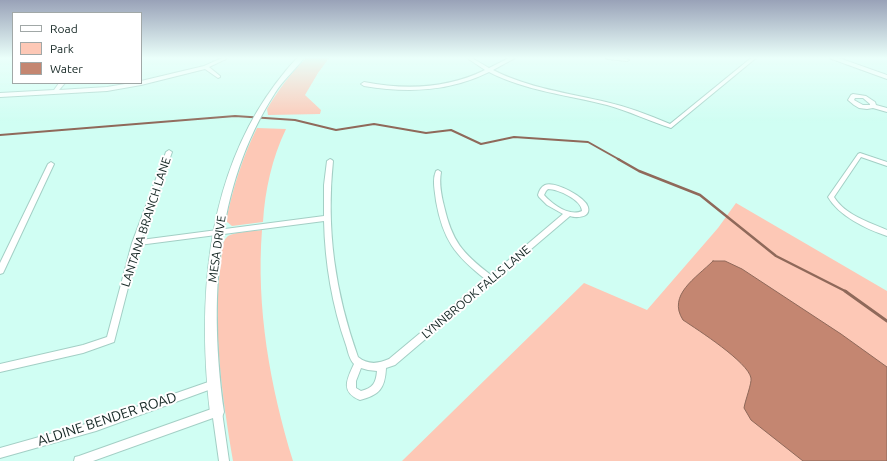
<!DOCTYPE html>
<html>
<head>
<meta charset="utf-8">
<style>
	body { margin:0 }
	#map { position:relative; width:887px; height:461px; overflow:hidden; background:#d0fef3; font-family:Ubuntu,sans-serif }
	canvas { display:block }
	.legend { position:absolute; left:12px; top:12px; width:130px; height:72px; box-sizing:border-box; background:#fff; border:1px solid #a1a8a7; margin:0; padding:5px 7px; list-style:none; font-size:12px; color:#142623 }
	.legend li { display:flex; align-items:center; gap:8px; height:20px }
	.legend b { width:20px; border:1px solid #a1a8a7 }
</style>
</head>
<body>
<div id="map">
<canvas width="887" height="461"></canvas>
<ul class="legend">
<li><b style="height:5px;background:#fff"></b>Road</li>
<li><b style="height:11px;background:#fdc8b6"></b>Park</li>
<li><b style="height:11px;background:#c48671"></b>Water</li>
</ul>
</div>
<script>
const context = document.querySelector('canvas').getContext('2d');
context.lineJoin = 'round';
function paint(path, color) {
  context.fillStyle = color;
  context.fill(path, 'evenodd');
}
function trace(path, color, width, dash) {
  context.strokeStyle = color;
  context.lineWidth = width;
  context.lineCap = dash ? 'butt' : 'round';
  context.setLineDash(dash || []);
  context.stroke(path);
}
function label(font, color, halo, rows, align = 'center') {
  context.font = font + ' Ubuntu,sans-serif';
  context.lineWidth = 4;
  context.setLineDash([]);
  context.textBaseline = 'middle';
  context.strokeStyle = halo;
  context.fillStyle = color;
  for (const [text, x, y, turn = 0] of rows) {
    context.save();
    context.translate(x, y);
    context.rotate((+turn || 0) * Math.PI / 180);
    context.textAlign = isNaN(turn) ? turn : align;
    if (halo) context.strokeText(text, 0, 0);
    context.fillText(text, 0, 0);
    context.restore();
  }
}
paint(new Path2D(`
	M 306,58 L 329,58 L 318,73 L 305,95 L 321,110 L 320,114 L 268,115 L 267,109 C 278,90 291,73 306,58 Z
	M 257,128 L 286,129 C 272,158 265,190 263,222 L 232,226 L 226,221 C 233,188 242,158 257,128 Z
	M 736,203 L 887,291 L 887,461 L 402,461 L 584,283 L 647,310 L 718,228 Z
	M 262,230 C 256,308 270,386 293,461 L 233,461 C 222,395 212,327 221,261 C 222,254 221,242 227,237 C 232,232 254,231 262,230 Z`), '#fdc8b6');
const water = new Path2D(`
	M 713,261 L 725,261 L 742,269 L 841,334 L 887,367 L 887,461 L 803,461 L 751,420 L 744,408 C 745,401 752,383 751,378 C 748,362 698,330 683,320 C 667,295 696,278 713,261 Z`);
paint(water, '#c48671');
trace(water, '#8f695a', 1);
trace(new Path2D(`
	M 0,135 L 235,116 L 295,120 L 336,130 L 374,124 L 426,133 L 451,130 L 481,144 L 514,137 L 588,142 L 620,160`), '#8f695a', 2);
trace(new Path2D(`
	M 618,159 L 639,171 L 700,195 L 776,256 L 847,292`), '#8f695a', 2.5);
trace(new Path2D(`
	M 845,291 L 887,321`), '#8f695a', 3);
const street = new Path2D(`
	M 222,58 L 228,58 L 209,67 L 220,76 L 220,77 L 218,78 L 205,69 L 141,85 L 107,91 L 0,97 L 0,93 L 54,90 L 59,83 L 65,83 L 59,90 L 107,87 L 131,83 L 141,83 L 141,81 L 204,66 Z
	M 467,58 L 472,58 L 489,68 L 509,58 L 515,58 L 493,70 C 528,88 568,93 606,102 C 628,107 649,115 670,124 L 751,58 L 756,58 L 671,128 C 649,121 629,111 607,105 C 568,95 526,91 489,72 C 449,92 407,93 364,86 L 361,84 L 364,82 C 406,90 446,89 485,70 Z
	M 606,58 L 622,58 L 629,60 L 627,61 L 608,59 Z
	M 853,94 L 866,96 L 875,102 L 876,105 L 887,108 L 887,112 L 873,108 L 867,109 L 859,108 L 854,105 L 848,100 L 851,95 ZM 855,98 L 863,98 L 870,104 L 870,105 L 863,105 L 854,100 Z
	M 169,150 L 172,152 L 141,240 L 324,216 L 324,185 L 327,161 L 330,159 L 332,160 L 333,161 C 326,230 335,292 358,357 C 368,365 378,364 389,359 L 485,279 C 455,255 443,240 436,201 C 435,191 432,180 436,171 L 438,170 L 441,172 C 439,183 441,194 444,206 C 452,241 462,253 491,275 L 563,214 L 547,205 L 539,197 L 538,195 C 539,191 541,187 545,185 C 555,181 585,197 588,207 C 591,218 576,218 570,216 L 395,365 L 386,368 C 385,389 379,395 360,400 C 340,392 347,379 354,364 C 349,359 348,351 346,345 C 332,305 325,263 324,221 L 139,245 L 114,342 L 83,353 L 0,372 L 0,364 L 83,345 L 107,337 L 132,243 L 166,152 ZM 548,189 C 558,189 582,200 582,211 C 569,217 552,204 544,195 L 546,191 ZM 361,368 L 368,370 L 377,371 C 376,383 373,388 361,391 L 356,388 L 356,381 Z
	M 860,153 L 887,162 L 887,166 L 861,157 L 834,197 C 845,215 869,222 887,230 L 887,236 C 866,229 839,216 828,197 L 858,154 Z
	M 51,162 L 54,164 L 4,271 L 3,273 L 0,274 L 0,263 L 48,164 Z
	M 214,380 L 217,381 L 219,384 L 217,387 L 214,388 L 96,431 L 0,458 L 0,448 L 96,421 Z
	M 217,407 L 220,409 L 222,412 L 229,461 L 219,461 L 213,418 L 93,461 L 74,461 L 75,457 L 79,456 Z`);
const secondary = new Path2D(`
	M 297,58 L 304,58 C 295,70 283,80 275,93 C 214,187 209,304 224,412 L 222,417 L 217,419 L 212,417 L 210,412 C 196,287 208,154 297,58 Z
	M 829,58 L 839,58 L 887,75 L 887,79 Z`);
trace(street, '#a3cfc5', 2);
trace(secondary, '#a3cfc5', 2);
paint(street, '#fff');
paint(secondary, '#fff');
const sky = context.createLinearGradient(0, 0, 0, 123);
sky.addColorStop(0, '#99a2b8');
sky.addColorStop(0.47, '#eafffa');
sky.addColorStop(1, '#eafffa00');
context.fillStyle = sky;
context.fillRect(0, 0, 887, 123);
label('12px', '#142623', '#fff', [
	["LANTANA BRANCH LANE",146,222,-72],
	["MESA DRIVE",217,249,-82],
	["LYNNBROOK FALLS LANE",476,292,-40]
]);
label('14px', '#142623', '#fff', [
	["ALDINE BENDER ROAD",107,419,-18]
]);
</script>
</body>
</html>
